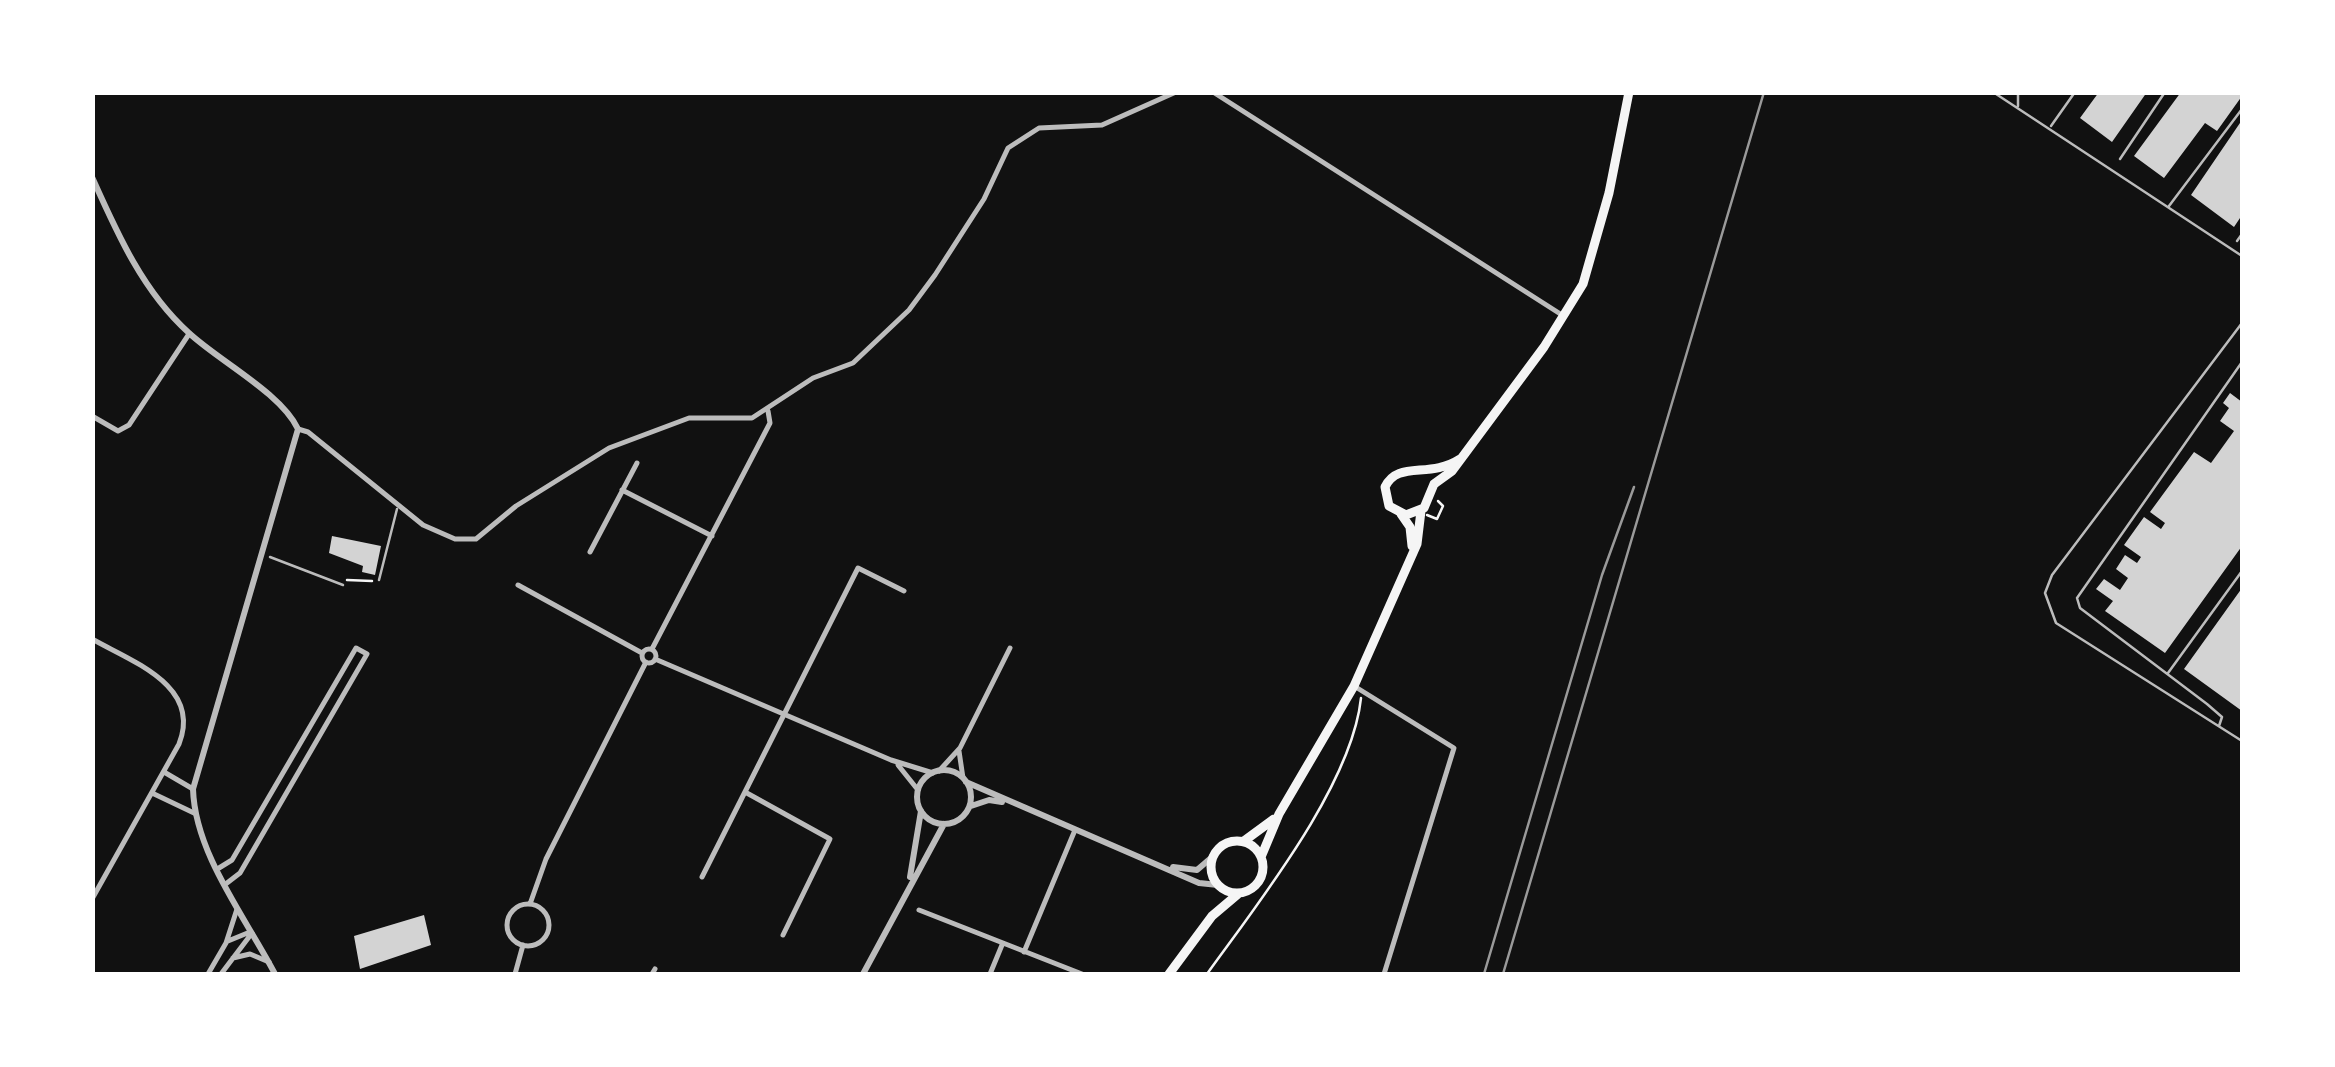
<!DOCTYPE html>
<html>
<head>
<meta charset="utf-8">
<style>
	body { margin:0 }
	#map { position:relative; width:2335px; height:1067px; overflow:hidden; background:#111; font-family:"Work Sans",sans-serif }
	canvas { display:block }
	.frame { position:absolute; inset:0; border:95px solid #fff; pointer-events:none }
</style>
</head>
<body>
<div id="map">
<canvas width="2335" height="1067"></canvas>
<div class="frame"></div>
</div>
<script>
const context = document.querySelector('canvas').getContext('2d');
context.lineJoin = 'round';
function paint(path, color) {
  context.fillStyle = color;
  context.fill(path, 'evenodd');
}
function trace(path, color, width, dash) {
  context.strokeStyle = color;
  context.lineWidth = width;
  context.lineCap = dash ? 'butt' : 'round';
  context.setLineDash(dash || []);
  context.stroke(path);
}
paint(new Path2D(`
	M 2099,92 L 2147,92 L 2112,142 L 2080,118 Z
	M 2181,92 L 2242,92 L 2242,96 L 2217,131 L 2205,123 L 2164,178 L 2134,156 Z
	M 2242,120 L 2242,215 L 2234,227 L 2191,195 Z
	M 2230,393 L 2242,402 L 2242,546 L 2165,653 L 2105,611 L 2113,601 L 2096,589 L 2104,579 L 2120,590 L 2128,578 L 2116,569 L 2125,555 L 2137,563 L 2141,557 L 2124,545 L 2144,517 L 2161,529 L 2165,523 L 2150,512 L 2194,452 L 2211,463 L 2234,431 L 2220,421 L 2229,408 L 2223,403 Z
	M 332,536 L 381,546 L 375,575 L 362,572 L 363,566 L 329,553 Z
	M 2242,588 L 2242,711 L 2184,669 Z
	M 424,915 L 431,945 L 360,969 L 354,936 Z`), '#d3d3d3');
trace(new Path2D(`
	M 1427,515 L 1437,519 L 1443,506 L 1438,501
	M 347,580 L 372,581
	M 1207,974 C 1258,903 1352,785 1361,698`), '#f5f5f5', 2.5);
trace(new Path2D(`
	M 1993,92 L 2242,256
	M 2018,106 L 2018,92
	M 2051,126 L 2075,92
	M 2120,159 L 2165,92
	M 2169,206 L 2242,109
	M 2237,241 L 2242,234
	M 2242,323 L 2052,575 L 2045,593 L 2056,623 L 2242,741
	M 270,557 L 343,585
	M 379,580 L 397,509
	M 2168,673 L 2242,571
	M 2219,726 L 2222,717 L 2207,704 L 2080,608 L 2077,598 L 2242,362`), '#bcbcbc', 2.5);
trace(new Path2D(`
	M 1213,92 L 1562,315
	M 92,416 L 118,431 L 129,425 L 189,334
	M 298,429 L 308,432 L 423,525 L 455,539 L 476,539 L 516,506 L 609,448 L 689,418 L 752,418 L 813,378 L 853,363 L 909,310 L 935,275 L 984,199 L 1008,148 L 1039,128 L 1102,125 L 1176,92
	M 622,490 L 712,536
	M 590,552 L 637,463
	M 518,585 L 642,653
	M 92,639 C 133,662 202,686 179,744 L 92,899
	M 652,649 L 770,423 L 768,411
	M642 656a7 7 0 1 1 14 0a7 7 0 1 1-14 0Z
	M 655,659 L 891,760 L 933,773
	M 1354,686 L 1454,748 L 1384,974
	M 959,751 L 963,778
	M 898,765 L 918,790
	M 939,771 L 960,748 L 1010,648
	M 164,772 L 193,789
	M 745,792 L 830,839 L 783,935
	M 152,793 L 194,813
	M 219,868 L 232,860 L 356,648 L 367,654 L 240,873 L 227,883
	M 702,877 L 858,568 L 904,591
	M 530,904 L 546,859 L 646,662
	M507 925a21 21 0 1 1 42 0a21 21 0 1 1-42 0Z
	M 919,910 L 1082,974
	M 228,941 L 250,932
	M 1024,952 L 1075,830
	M 233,958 L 250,954 L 269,962
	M 208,974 L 226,943 L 237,909
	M 221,974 L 252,933
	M 515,974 L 523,945
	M 652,974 L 655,969
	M 990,974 L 1002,945`), '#bcbcbc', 5);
trace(new Path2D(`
	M 92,177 C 117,233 143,292 189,333 C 219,361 281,393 298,429 L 193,789 C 195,854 246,918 275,974
	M917 797a27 27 0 1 1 54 0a27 27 0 1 1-54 0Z
	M 966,782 L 1199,883 L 1218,885
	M 971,806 L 989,800 L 1002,802
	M 1173,867 L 1197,870 L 1211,858
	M 910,877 L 921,811
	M 863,974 L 944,824`), '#bcbcbc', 6);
trace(new Path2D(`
	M 1460,459 C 1429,479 1398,460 1385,487 L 1389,506 L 1406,515 L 1424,508 L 1434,484 L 1452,471 L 1544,347 L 1583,284 L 1609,193 L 1629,92
	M 1401,514 L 1410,527 L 1412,546
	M1211 867a26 26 0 1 1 52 0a26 26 0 1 1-52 0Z
	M 1244,841 L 1274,819
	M 1261,857 L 1279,814 L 1354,686 L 1417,544 L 1421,511
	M 1169,974 L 1212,916 L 1238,894`), '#f5f5f5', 9);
trace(new Path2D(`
	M 1484,974 L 1602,575 L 1634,487
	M 1503,974 L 1764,92`), '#9a9a9a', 2.5);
</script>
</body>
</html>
